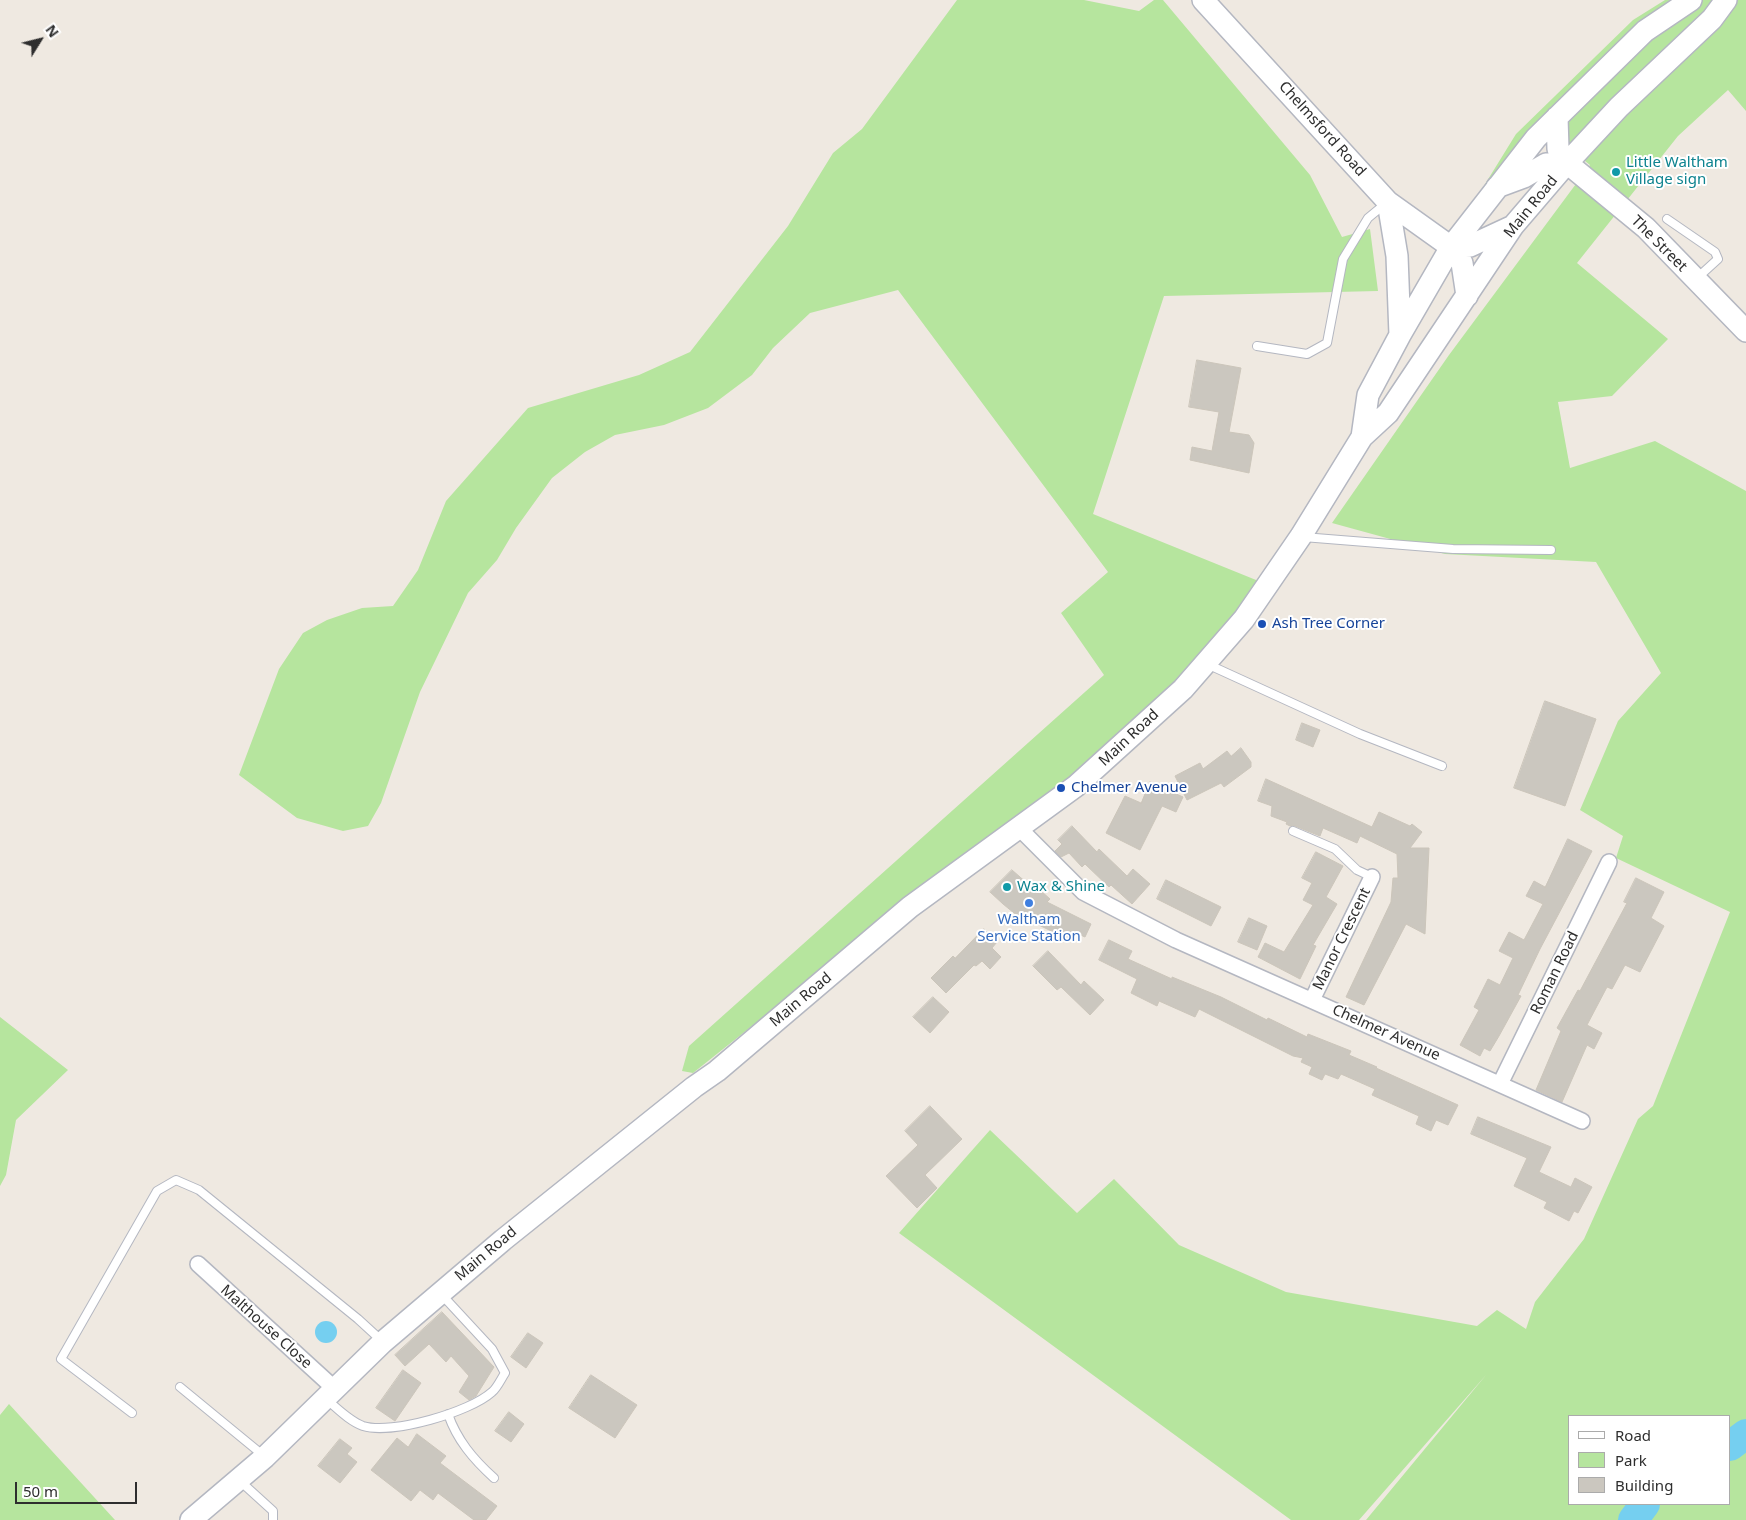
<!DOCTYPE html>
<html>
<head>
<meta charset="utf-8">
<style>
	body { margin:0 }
	#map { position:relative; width:1746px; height:1520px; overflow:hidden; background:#efe9e1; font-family:"Noto Sans",sans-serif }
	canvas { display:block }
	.legend { position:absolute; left:1568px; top:1415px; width:162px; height:90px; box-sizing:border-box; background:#fff; border:1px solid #ababab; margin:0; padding:6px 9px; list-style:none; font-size:15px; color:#2e2e2e }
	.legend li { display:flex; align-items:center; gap:10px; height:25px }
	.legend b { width:25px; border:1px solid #ababab }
	.north { position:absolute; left:15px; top:15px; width:50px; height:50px; -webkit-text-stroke:4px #fff; paint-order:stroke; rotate:54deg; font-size:14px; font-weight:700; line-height:20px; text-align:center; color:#2e2e2e }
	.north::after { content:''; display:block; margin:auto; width:18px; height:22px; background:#2e2e2e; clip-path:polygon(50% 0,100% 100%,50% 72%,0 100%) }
	.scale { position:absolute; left:15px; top:1482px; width:122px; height:22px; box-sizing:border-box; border:2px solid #2e2e2e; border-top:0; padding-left:6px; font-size:15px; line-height:18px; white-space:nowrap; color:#2e2e2e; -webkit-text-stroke:4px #fff; paint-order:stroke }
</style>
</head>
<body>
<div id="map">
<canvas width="1746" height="1520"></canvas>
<ul class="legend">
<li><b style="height:6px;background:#fff"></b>Road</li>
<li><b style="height:14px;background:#b6e59e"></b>Park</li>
<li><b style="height:14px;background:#cbc7bf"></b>Building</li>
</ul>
<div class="north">N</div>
<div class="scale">50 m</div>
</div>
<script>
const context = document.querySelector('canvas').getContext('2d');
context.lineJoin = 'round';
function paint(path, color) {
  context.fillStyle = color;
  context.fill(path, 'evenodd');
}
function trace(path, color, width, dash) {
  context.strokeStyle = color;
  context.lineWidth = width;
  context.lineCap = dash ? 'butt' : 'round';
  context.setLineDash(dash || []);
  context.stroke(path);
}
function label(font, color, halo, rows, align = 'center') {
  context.font = font + ' "Noto Sans",sans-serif';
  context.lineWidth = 4;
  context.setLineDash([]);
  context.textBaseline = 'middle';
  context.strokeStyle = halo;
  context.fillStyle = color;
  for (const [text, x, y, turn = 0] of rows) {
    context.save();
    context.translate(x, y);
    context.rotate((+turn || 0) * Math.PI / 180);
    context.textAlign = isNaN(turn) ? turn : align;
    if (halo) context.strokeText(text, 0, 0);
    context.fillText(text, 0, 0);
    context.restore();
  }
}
paint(new Path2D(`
	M 957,0 L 1084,0 L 1139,11 L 1154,0 L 1163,0 L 1310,175 L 1342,237 L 1370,229 L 1378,291 L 1164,296 L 1093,514 L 1261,582 L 1141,722 L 1046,803 L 904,905 L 693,1073 L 682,1071 L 689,1046 L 1104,675 L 1061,613 L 1108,572 L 898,290 L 810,313 L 773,348 L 752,375 L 708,408 L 664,425 L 615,435 L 585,452 L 552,478 L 516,528 L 497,560 L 468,593 L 420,692 L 381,803 L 368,826 L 343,831 L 297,818 L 239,775 L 279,669 L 303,633 L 327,620 L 362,608 L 393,606 L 418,570 L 446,501 L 528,408 L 639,375 L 690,352 L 788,226 L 833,153 L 862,129 Z
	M 1665,0 L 1746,0 L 1746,111 L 1728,90 L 1678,136 L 1577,263 L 1668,339 L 1612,396 L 1558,402 L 1570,468 L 1655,441 L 1746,491 L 1746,1520 L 1366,1520 L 1486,1375 L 1359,1520 L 1291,1520 L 899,1233 L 990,1130 L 1077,1213 L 1114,1179 L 1179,1245 L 1286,1292 L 1477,1326 L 1497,1310 L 1526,1329 L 1535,1302 L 1584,1239 L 1638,1119 L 1653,1106 L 1730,912 L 1616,858 L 1623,836 L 1580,810 L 1618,721 L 1661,673 L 1596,562 L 1445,554 L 1332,523 L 1449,355 L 1590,165 L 1541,126 L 1453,236 L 1516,134 L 1633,20 ZM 1570,1416 L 1730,1416 L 1730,1504 L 1570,1504 Z
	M 0,1017 L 68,1070 L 16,1120 L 6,1175 L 0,1186 Z
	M 9,1404 L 115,1520 L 0,1520 L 0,1415 Z`), '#b6e59e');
paint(new Path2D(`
	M315 1332a11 11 0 1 1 22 0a11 11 0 1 1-22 0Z`), '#75cff0');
trace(new Path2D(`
	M 1730,1446 L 1746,1434
	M 1633,1520 L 1645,1504`), '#75cff0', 30);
const building = new Path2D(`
	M 1197,360 L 1241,368 L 1229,432 L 1249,435 L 1254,443 L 1249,473 L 1190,460 L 1192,447 L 1212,451 L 1219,412 L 1189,407 Z
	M 1545,701 L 1596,719 L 1565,806 L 1514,788 Z
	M 1302,723 L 1320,730 L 1313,747 L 1296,740 Z
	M 1241,748 L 1251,762 L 1251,767 L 1224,787 L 1221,783 L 1187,800 L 1175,776 L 1200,763 L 1203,769 L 1227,751 L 1231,756 Z
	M 1266,779 L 1372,827 L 1379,812 L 1410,826 L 1412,824 L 1422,832 L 1410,848 L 1429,848 L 1425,934 L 1406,924 L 1364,1005 L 1346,997 L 1391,902 L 1393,878 L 1398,878 L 1397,854 L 1360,836 L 1357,843 L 1323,828 L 1320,836 L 1295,826 L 1290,826 L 1286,824 L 1287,822 L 1271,816 L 1272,806 L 1258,801 Z
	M 1150,782 L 1183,797 L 1176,812 L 1162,806 L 1140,850 L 1106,833 L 1125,796 L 1141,803 Z
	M 1072,826 L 1097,852 L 1099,849 L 1127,876 L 1133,869 L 1150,884 L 1132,904 L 1111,885 L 1109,887 L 1085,864 L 1082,867 L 1069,853 L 1061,857 L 1055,851 L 1062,844 L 1058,840 Z
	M 1568,839 L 1592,851 L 1540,949 L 1518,995 L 1521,996 L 1499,1036 L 1490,1051 L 1484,1048 L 1480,1056 L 1460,1045 L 1479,1010 L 1474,1007 L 1488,979 L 1500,985 L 1513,958 L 1499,951 L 1509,932 L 1524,940 L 1543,904 L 1526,896 L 1534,881 L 1545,887 Z
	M 1316,852 L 1343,866 L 1326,897 L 1337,904 L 1313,945 L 1316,946 L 1300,979 L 1258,957 L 1265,943 L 1284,952 L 1313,905 L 1303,900 L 1312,883 L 1302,878 Z
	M 1012,870 L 1028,884 L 1030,881 L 1050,899 L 1047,902 L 1091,924 L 1085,937 L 1076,933 L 1072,941 L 1014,913 L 1003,904 L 990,892 Z
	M 1636,878 L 1664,892 L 1651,918 L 1664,926 L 1640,972 L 1625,965 L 1612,989 L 1607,987 L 1587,1025 L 1602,1033 L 1594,1049 L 1587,1045 L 1562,1102 L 1536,1090 L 1561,1031 L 1557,1028 L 1578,990 L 1580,991 L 1627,903 L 1624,902 Z
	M 1166,880 L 1221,907 L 1211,926 L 1157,899 Z
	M 1249,918 L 1267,926 L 1257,950 L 1238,942 Z
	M 984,929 L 997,942 L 992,948 L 1001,957 L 990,969 L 982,961 L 976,966 L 974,965 L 946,993 L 931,978 L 953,956 L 955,958 Z
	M 1109,940 L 1132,951 L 1128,959 L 1172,979 L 1172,977 L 1221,997 L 1267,1020 L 1268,1018 L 1307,1037 L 1308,1034 L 1351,1051 L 1349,1055 L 1377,1067 L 1376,1068 L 1458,1105 L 1448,1125 L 1436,1120 L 1431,1131 L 1416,1124 L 1419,1116 L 1372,1095 L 1375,1089 L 1341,1074 L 1338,1079 L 1325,1074 L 1322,1080 L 1309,1074 L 1312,1067 L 1301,1062 L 1303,1058 L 1293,1056 L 1199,1009 L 1195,1017 L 1159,1001 L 1157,1006 L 1131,993 L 1137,979 L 1099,960 Z
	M 1048,951 L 1081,985 L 1084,981 L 1104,1000 L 1090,1015 L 1061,987 L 1057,990 L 1033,966 Z
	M 933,997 L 949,1012 L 930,1033 L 913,1017 Z
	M 930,1106 L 962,1139 L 925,1175 L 937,1188 L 917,1208 L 886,1176 L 918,1145 L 905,1131 Z
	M 1478,1117 L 1551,1147 L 1539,1172 L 1571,1187 L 1575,1178 L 1592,1187 L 1578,1213 L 1574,1211 L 1569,1221 L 1544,1208 L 1547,1202 L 1514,1186 L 1527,1158 L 1471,1134 Z
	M 442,1312 L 494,1367 L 476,1396 L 469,1400 L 459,1392 L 469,1376 L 451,1356 L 446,1362 L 429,1344 L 405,1366 L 395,1355 Z
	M 528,1333 L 543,1343 L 526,1368 L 511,1357 Z
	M 403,1370 L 421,1383 L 395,1421 L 376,1408 Z
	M 591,1375 L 637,1405 L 615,1438 L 569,1408 Z
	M 509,1412 L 524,1424 L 511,1442 L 495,1431 Z
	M 417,1434 L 446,1456 L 440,1463 L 497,1506 L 486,1520 L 474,1520 L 438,1493 L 433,1500 L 420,1490 L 411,1501 L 371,1470 L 397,1438 L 408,1447 Z
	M 340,1439 L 352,1448 L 347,1454 L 357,1462 L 340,1483 L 318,1466 Z`);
paint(building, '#cbc7bf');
trace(building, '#cbc5ba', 1);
const lane = new Path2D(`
	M 1667,219 L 1715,252 L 1718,259 L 1696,279
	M 1257,346 L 1307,354 L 1327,343 L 1343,259 L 1368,218 L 1385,204
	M 1303,537 L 1453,549 L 1551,550
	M 1207,664 L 1360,734 L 1442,766
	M 1293,831 L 1335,849 L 1357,870 L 1372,877
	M 180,1387 L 264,1456
	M 326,1399 C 337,1408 349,1421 363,1426 C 392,1435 470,1412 492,1392 C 497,1388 501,1379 505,1373 L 492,1349 L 442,1295
	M 132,1413 L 61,1359 L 157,1191 L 176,1180 L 199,1190 L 358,1319 L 382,1341
	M 448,1414 C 457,1440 473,1459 494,1478
	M 240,1481 L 273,1511 L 273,1520`);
const street = new Path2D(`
	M 1020,829 L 1083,892 L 1176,940 L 1582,1121
	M 1312,1000 L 1372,877
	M 1500,1084 L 1609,862
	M 198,1264 L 335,1389`);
const secondary = new Path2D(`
	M 1203,0 L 1388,202 L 1451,247 L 1462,263 L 1467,296
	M 1557,117 L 1558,149 L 1567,163 L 1646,228 L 1746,331
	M 1497,187 L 1524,177 L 1546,164 L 1567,163
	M 1388,202 L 1397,256 L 1400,335
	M 1451,247 L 1470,246 L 1511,227
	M 1362,437 L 1368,395 L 1400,335 L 1451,247 L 1536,138 L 1645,31 L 1691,0
	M 191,1520 L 265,1457 L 383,1342 L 503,1240 L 694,1087 L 717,1071 L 910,907 L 1076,786 L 1183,689 L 1244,619 L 1301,536 L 1362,437 L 1388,413 L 1513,226 L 1567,163 L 1619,107 L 1712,19 L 1726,0`);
trace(lane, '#b4b7c1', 10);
trace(street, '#b4b7c1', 18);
trace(secondary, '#b4b7c1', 24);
trace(lane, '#fff', 8);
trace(street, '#fff', 15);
trace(secondary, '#fff', 21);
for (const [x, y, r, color] of [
	[1616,172,5,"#0f9aa8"],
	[1262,624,5,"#1a4fb4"],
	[1061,788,5,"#1a4fb4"],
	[1007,887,5,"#0f9aa8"],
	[1029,903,5,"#3f7fe0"]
]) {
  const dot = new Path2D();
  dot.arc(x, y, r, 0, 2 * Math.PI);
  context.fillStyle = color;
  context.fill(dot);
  trace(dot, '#fff', 2);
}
label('15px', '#2e2e2e', '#fff', [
	["Chelmsford Road",1322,129,48],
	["Main Road",1531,207,-51],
	["The Street",1659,244,45],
	["Main Road",1129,738,-43],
	["Manor Crescent",1342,939,-64],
	["Roman Road",1555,973,-64],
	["Main Road",801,1000,-40],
	["Chelmer Avenue",1386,1033,24],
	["Main Road",486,1254,-40],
	["Malthouse Close",266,1327,42]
]);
label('15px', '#0d838f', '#fff', [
	["Little Waltham",1626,163],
	["Village sign",1626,180],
	["Wax & Shine",1017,887]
], 'left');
label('15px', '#164399', '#fff', [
	["Ash Tree Corner",1272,624],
	["Chelmer Avenue",1071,788]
], 'left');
label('15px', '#366cbe', '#fff', [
	["Waltham",1029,920],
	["Service Station",1029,937]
]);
</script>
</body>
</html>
